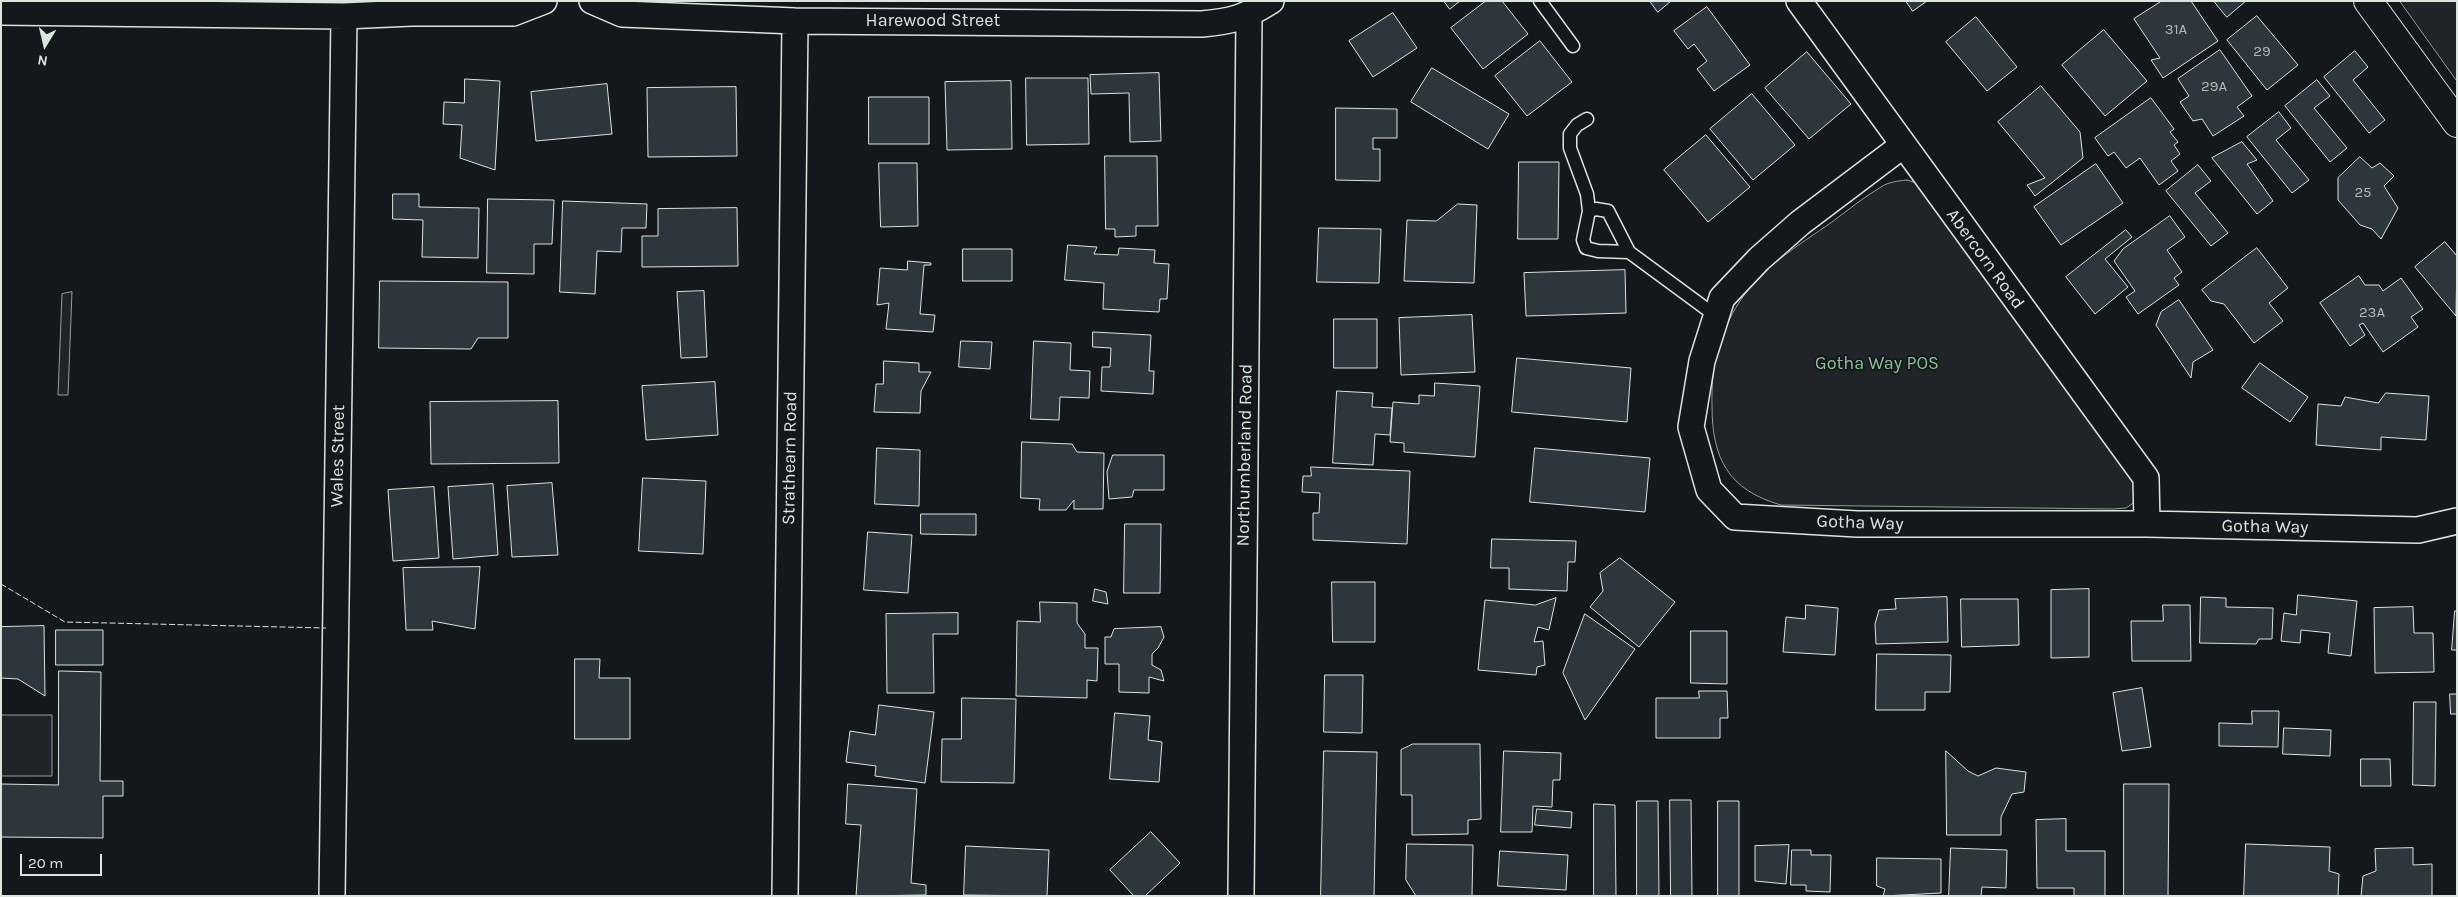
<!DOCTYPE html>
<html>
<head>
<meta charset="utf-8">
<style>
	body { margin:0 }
	#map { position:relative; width:2458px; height:897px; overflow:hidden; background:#14181c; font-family:Karla,sans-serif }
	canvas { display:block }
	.frame { position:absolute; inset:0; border:2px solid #d8e6dc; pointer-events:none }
	.north { position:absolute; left:20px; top:20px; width:50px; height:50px; -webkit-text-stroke:4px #14181c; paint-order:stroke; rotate:189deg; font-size:14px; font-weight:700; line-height:20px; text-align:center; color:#d8e6dc }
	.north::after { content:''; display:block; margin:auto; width:18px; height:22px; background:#d8e6dc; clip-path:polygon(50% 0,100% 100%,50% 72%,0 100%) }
	.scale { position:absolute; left:20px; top:854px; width:82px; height:22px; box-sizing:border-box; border:2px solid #d8e6dc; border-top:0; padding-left:6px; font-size:15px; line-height:18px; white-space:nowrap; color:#d8e6dc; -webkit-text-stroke:4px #14181c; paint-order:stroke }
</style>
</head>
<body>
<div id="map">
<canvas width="2458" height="897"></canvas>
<div class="frame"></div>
<div class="north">N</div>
<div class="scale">20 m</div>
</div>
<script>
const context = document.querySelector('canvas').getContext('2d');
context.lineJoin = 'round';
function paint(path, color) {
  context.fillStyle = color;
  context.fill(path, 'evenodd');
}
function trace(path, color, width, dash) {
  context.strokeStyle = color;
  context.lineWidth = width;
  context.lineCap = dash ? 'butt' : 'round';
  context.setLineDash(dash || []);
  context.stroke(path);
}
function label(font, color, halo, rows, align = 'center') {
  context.font = font + ' Karla,sans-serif';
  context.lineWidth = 4;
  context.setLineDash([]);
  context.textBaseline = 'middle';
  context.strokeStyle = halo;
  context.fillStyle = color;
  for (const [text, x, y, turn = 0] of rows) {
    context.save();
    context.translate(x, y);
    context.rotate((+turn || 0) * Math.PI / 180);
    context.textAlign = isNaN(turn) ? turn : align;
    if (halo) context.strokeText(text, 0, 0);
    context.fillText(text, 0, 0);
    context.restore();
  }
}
const green = new Path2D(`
	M 2400,1 L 2457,1 L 2457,81 Z
	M 1907,180 L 1920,184 L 2138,481 L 2135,502 L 2126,508 L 2114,509 L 1781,505 C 1728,490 1712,458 1712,406 C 1711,366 1718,335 1740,301 C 1762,267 1799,245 1832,222 C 1848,210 1864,197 1881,187 C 1888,182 1898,181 1907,180 Z
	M 72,292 L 68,395 L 58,395 L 62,294 Z
	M 1,715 L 52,715 L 52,776 L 1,776 Z`);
paint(green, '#202428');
trace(green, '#939e99', 1);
const building = new Path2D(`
	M 1444,1 L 1460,1 L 1450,9 Z
	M 1486,1 L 1502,1 L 1528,34 L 1483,69 L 1451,28 Z
	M 1650,1 L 1671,1 L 1658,12 Z
	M 1906,1 L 1927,1 L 1913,11 Z
	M 2162,1 L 2191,1 L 2218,41 L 2163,78 L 2151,60 L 2160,58 L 2134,19 Z
	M 2214,1 L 2246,1 L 2227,17 Z
	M 1707,7 L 1750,65 L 1714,91 L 1697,69 L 1707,61 L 1694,44 L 1688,49 L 1674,31 Z
	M 1393,13 L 1417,48 L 1373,77 L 1349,41 Z
	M 2257,16 L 2298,65 L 2267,90 L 2227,40 Z
	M 1976,17 L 2017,67 L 1987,91 L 1946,42 Z
	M 2104,30 L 2147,81 L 2105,116 L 2062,65 Z
	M 1540,41 L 1572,82 L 1527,116 L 1495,76 Z
	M 2220,50 L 2252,96 L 2237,107 L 2244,116 L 2213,136 L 2202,119 L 2193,121 L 2180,102 L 2189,96 L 2178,79 Z
	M 2355,51 L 2368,67 L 2353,80 L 2385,120 L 2369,133 L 2324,77 Z
	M 1807,52 L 1851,104 L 1809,139 L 1765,88 Z
	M 1432,68 L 1509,114 L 1488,149 L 1411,102 Z
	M 1159,73 L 1161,141 L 1130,142 L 1129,93 L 1091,94 L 1090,75 Z
	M 1026,78 L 1088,78 L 1089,144 L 1027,145 Z
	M 465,79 L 500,81 L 495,170 L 460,158 L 462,125 L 443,124 L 444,102 L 464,103 Z
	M 2317,80 L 2330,96 L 2314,108 L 2347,148 L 2330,162 L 2285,106 Z
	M 1011,81 L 1012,149 L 947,150 L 945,82 Z
	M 607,84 L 612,134 L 536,141 L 531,92 Z
	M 2041,86 L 2080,132 L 2083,158 L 2035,196 L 2027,185 L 2045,178 L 1998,122 Z
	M 736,87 L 737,156 L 648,157 L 647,88 Z
	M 1752,94 L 1795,145 L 1753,180 L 1710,129 Z
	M 869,97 L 929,97 L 929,144 L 869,144 Z
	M 2151,98 L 2174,129 L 2170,132 L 2178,142 L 2174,145 L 2180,154 L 2171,161 L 2178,171 L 2159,185 L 2140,158 L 2126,168 L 2114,152 L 2108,156 L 2095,138 Z
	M 1336,108 L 1397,109 L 1397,138 L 1373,138 L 1373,149 L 1380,149 L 1380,181 L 1336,180 Z
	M 2279,112 L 2291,128 L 2276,140 L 2309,180 L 2292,193 L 2247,137 Z
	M 1706,135 L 1750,187 L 1708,222 L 1664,170 Z
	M 2242,142 L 2257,160 L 2247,164 L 2273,201 L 2257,214 L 2212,158 Z
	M 1105,156 L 1157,156 L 1158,226 L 1136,226 L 1136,236 L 1115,237 L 1115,229 L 1106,229 Z
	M 2360,157 L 2372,168 L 2380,163 L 2394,176 L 2384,186 L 2398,208 L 2381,239 L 2372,229 L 2360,225 L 2338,200 L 2338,178 Z
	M 1519,162 L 1559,162 L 1558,239 L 1518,239 Z
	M 879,163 L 917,163 L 918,226 L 881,227 Z
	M 2096,164 L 2123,203 L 2061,245 L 2034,207 Z
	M 2198,165 L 2211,181 L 2195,193 L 2228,233 L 2211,246 L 2166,191 Z
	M 393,194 L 419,194 L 419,207 L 479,208 L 478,258 L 422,257 L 423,220 L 393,219 Z
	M 488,199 L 554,200 L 552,244 L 534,244 L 534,274 L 487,273 Z
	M 563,201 L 647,204 L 646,228 L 622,228 L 621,252 L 597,251 L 595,294 L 560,292 Z
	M 1458,204 L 1477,205 L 1474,283 L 1404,281 L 1407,220 L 1436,221 Z
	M 737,208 L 738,266 L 642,267 L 642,236 L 658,236 L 658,209 Z
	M 2170,216 L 2185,237 L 2167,250 L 2182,272 L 2174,278 L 2179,285 L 2138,314 L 2126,297 L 2135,291 L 2114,261 L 2123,249 Z
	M 1319,228 L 1381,229 L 1379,283 L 1317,282 Z
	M 2126,230 L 2132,237 L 2105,259 L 2128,287 L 2095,314 L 2066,277 Z
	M 2445,242 L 2457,256 L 2456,316 L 2415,267 Z
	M 1068,245 L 1097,247 L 1094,254 L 1118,255 L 1119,248 L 1155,250 L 1154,263 L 1169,264 L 1167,299 L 1160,299 L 1159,312 L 1103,309 L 1104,283 L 1065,280 Z
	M 2257,248 L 2288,288 L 2269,303 L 2283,321 L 2254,343 L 2224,304 L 2211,301 L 2202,290 Z
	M 963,249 L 1012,249 L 1012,281 L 963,281 Z
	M 908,261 L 931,263 L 931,265 L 924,265 L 920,314 L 935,315 L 933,332 L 886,329 L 889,303 L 877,305 L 880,268 L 907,270 Z
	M 1625,270 L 1626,313 L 1526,316 L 1524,273 Z
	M 2359,276 L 2365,285 L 2379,285 L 2383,291 L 2401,278 L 2423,309 L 2411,317 L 2418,327 L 2383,352 L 2363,323 L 2359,325 L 2365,335 L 2350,346 L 2320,303 Z
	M 380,281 L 508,282 L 508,338 L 478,338 L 471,349 L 379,348 Z
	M 704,291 L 707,357 L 681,358 L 677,292 Z
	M 2179,300 L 2213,350 L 2193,362 L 2191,378 L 2156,325 L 2161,312 Z
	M 1472,315 L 1475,372 L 1401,375 L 1399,318 Z
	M 1334,319 L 1377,319 L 1377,368 L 1334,368 Z
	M 1093,332 L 1151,335 L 1149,371 L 1154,371 L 1153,394 L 1101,391 L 1102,367 L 1110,367 L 1111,348 L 1093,347 Z
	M 961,341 L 992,342 L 990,369 L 959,367 Z
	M 1034,341 L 1071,343 L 1070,370 L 1090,371 L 1089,398 L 1060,397 L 1059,420 L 1031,419 Z
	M 1517,358 L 1631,368 L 1627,422 L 1512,412 Z
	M 884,361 L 919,363 L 919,372 L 931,372 L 921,391 L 920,413 L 874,412 L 876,384 L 883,384 Z
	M 2260,363 L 2308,397 L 2290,422 L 2242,388 Z
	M 715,382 L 718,435 L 646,440 L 642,386 Z
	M 1435,383 L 1480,386 L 1475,457 L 1404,452 L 1404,443 L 1390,442 L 1393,402 L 1419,404 L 1419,395 L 1434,396 Z
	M 1337,391 L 1373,393 L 1372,407 L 1392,408 L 1390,435 L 1375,434 L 1373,465 L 1333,463 Z
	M 2386,393 L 2429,396 L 2426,440 L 2381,437 L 2381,450 L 2316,445 L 2318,404 L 2341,406 L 2345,397 L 2378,403 Z
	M 558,401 L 559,463 L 431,464 L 430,402 Z
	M 1022,442 L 1072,444 L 1077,452 L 1104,453 L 1103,509 L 1074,509 L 1074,500 L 1066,510 L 1039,510 L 1040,499 L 1021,498 Z
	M 877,448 L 920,450 L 919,506 L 875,504 Z
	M 1535,448 L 1650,458 L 1645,512 L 1530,502 Z
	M 1113,455 L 1164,455 L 1164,490 L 1134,490 L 1132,497 L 1109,499 L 1107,472 Z
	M 1311,467 L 1410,471 L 1407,544 L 1313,540 L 1313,513 L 1319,513 L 1320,493 L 1302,492 L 1303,476 L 1311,476 Z
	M 643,478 L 706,481 L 703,554 L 639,551 Z
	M 552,483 L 558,555 L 512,557 L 507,486 Z
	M 493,484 L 498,555 L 453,559 L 448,487 Z
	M 434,487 L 439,558 L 393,561 L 388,490 Z
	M 921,514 L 976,514 L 976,535 L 921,534 Z
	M 1125,524 L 1161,524 L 1160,593 L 1124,593 Z
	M 868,532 L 912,535 L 908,593 L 864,590 Z
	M 1492,539 L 1576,541 L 1575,562 L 1568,562 L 1567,591 L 1509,589 L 1509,568 L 1491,568 Z
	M 1620,558 L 1675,602 L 1639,647 L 1590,607 L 1603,591 L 1600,573 Z
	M 480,567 L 475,629 L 432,621 L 433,630 L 406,630 L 403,568 Z
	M 1332,582 L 1375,582 L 1375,642 L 1333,642 Z
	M 1095,589 L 1106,592 L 1108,604 L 1093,601 Z
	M 2089,589 L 2089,657 L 2051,658 L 2051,590 Z
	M 2298,595 L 2357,601 L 2351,656 L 2328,653 L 2330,633 L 2301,630 L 2300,643 L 2281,641 L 2284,613 L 2296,615 Z
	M 1947,597 L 1948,642 L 1876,644 L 1875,624 L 1879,610 L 1896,609 L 1895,599 Z
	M 2201,597 L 2226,598 L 2226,607 L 2273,608 L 2272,639 L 2259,639 L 2256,644 L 2200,643 Z
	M 1556,598 L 1549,630 L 1538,627 L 1534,642 L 1543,641 L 1545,665 L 1537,667 L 1536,675 L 1478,670 L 1485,600 L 1535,605 Z
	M 1961,599 L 2018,599 L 2019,645 L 1962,647 Z
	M 1040,602 L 1077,603 L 1077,623 L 1085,634 L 1085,648 L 1098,648 L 1097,681 L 1087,680 L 1087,698 L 1016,696 L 1017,621 L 1040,622 Z
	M 1806,605 L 1838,608 L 1835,655 L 1783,652 L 1786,617 L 1805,619 Z
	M 2163,605 L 2190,605 L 2191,661 L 2132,661 L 2131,621 L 2163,621 Z
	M 2413,607 L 2414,633 L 2433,633 L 2434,672 L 2375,673 L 2374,608 Z
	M 2455,611 L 2457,611 L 2457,650 L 2452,650 Z
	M 958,613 L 958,634 L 933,634 L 934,693 L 887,693 L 886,614 Z
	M 1585,614 L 1635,649 L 1585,720 L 1563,673 Z
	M 44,626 L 45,696 L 18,679 L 1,678 L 1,627 Z
	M 1161,627 L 1164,637 L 1158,648 L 1152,654 L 1152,665 L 1161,670 L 1164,681 L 1149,677 L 1149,693 L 1119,692 L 1119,664 L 1105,664 L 1105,637 L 1111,637 L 1114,629 Z
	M 56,630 L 103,630 L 103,665 L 56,665 Z
	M 1691,631 L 1727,631 L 1727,684 L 1691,683 Z
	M 1877,654 L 1951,655 L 1950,692 L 1925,692 L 1925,710 L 1876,710 Z
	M 575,659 L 600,659 L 599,678 L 630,678 L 630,739 L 575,739 Z
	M 59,671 L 101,672 L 100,781 L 123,781 L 123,796 L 103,796 L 103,838 L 1,837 L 1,784 L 58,785 Z
	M 1325,675 L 1363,675 L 1362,733 L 1324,732 Z
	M 2142,688 L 2151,747 L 2122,751 L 2113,693 Z
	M 1699,691 L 1727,691 L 1728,718 L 1720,718 L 1720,738 L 1656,738 L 1656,698 L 1699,698 Z
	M 2450,694 L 2457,694 L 2457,714 L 2451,714 Z
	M 962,698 L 1016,699 L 1014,783 L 941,782 L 942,739 L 961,739 Z
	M 2414,702 L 2436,702 L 2435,786 L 2413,785 Z
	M 879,705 L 934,712 L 925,783 L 875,776 L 876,766 L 846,762 L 850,731 L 875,735 Z
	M 2252,711 L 2279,711 L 2278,747 L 2219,746 L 2219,723 L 2252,724 Z
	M 1115,713 L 1150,716 L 1148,740 L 1162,742 L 1159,782 L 1110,779 Z
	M 2284,728 L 2331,730 L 2330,756 L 2283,754 Z
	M 1413,744 L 1480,744 L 1481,819 L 1468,820 L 1468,834 L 1412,835 L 1412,795 L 1401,795 L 1401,750 Z
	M 1324,751 L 1377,752 L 1374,896 L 1321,896 Z
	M 1504,751 L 1561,753 L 1560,780 L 1553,780 L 1552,807 L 1533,806 L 1532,832 L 1501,832 Z
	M 1946,751 L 1968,771 L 1978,776 L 1996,768 L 2026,772 L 2024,792 L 2012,794 L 2001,817 L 2001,835 L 1947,835 Z
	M 2361,759 L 2390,759 L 2391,786 L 2361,786 Z
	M 848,784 L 917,789 L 911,883 L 926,885 L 926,895 L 856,896 L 861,825 L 846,824 Z
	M 2124,784 L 2169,784 L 2168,896 L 2124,896 Z
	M 1670,800 L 1691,800 L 1692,896 L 1671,896 Z
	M 1637,801 L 1658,801 L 1659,896 L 1637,896 Z
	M 1718,801 L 1739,801 L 1739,896 L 1718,896 Z
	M 1594,804 L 1615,805 L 1616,896 L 1594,896 Z
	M 1537,809 L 1572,812 L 1571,828 L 1535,825 Z
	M 2066,819 L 2066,851 L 2105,851 L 2105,896 L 2074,896 L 2074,888 L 2037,888 L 2036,820 Z
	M 1151,832 L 1180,863 L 1145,896 L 1134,896 L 1110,870 Z
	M 1407,844 L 1473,845 L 1472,896 L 1416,896 L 1406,880 Z
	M 2246,844 L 2330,847 L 2329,871 L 2339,874 L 2338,896 L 2244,896 Z
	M 1789,845 L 1786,884 L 1755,881 L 1755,846 Z
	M 966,846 L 1049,850 L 1047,896 L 964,895 Z
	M 1951,848 L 2007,850 L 2006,888 L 1982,887 L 1981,896 L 1949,896 Z
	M 2413,848 L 2413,865 L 2432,864 L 2432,896 L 2361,896 L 2363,876 L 2376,871 L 2375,849 Z
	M 1792,850 L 1811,850 L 1811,855 L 1831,855 L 1830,892 L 1806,891 L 1806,885 L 1791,885 Z
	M 1500,851 L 1568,855 L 1566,890 L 1498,886 Z
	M 1877,858 L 1941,859 L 1941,893 L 1883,896 L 1885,889 L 1877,886 Z`);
paint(building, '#2c363c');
trace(building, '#d8e6dc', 1);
const lane = new Path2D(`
	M 1540,1 L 1573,46
	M 1587,119 L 1577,125 L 1570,134 L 1570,148 L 1587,194 L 1589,211
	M 1629,252 L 1608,211 L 1596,209 L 1589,211 L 1583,240 L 1586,248 L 1598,251 L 1629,252 L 1716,316`);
const street = new Path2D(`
	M 592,1 L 622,14 L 795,21 L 1202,24 C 1233,21 1244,18 1271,1
	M 1799,1 L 2146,478 L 2147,524
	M 1,12 L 344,16 L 412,13 L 513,13 L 544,1
	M 1902,146 L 1800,223 L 1759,259 L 1722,298 L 1702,361 L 1691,427 L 1709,490 L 1735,517 L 1857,524 L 2147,524 L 2418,530 L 2457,521
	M 332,896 L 344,16
	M 785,896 L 795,21
	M 1241,896 L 1249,15`);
const secondary = new Path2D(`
	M 2368,1 L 2457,123`);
trace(lane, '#d8e6dc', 15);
trace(street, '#d8e6dc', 28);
trace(secondary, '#d8e6dc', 30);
trace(lane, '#14181c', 12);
trace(street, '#14181c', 25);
trace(secondary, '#14181c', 28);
trace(new Path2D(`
	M 1,584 L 65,622 L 326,628`), '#d8e6dc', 1, [6, 2.5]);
label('15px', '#adbab4', null, [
	["31A",2176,30],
	["29",2262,52],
	["29A",2214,87],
	["25",2363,193],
	["23A",2372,313]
]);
label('18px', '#d8e6dc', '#14181c', [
	["Harewood Street",933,21],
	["Abercorn Road",1985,259,54],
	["Northumberland Road",1245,455,-89],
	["Wales Street",338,456,-89],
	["Strathearn Road",790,458,-89],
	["Gotha Way",1860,523,2],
	["Gotha Way",2265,527,1]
]);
label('18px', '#8ac095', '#14181c', [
	["Gotha Way POS",1877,364]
]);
</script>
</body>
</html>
